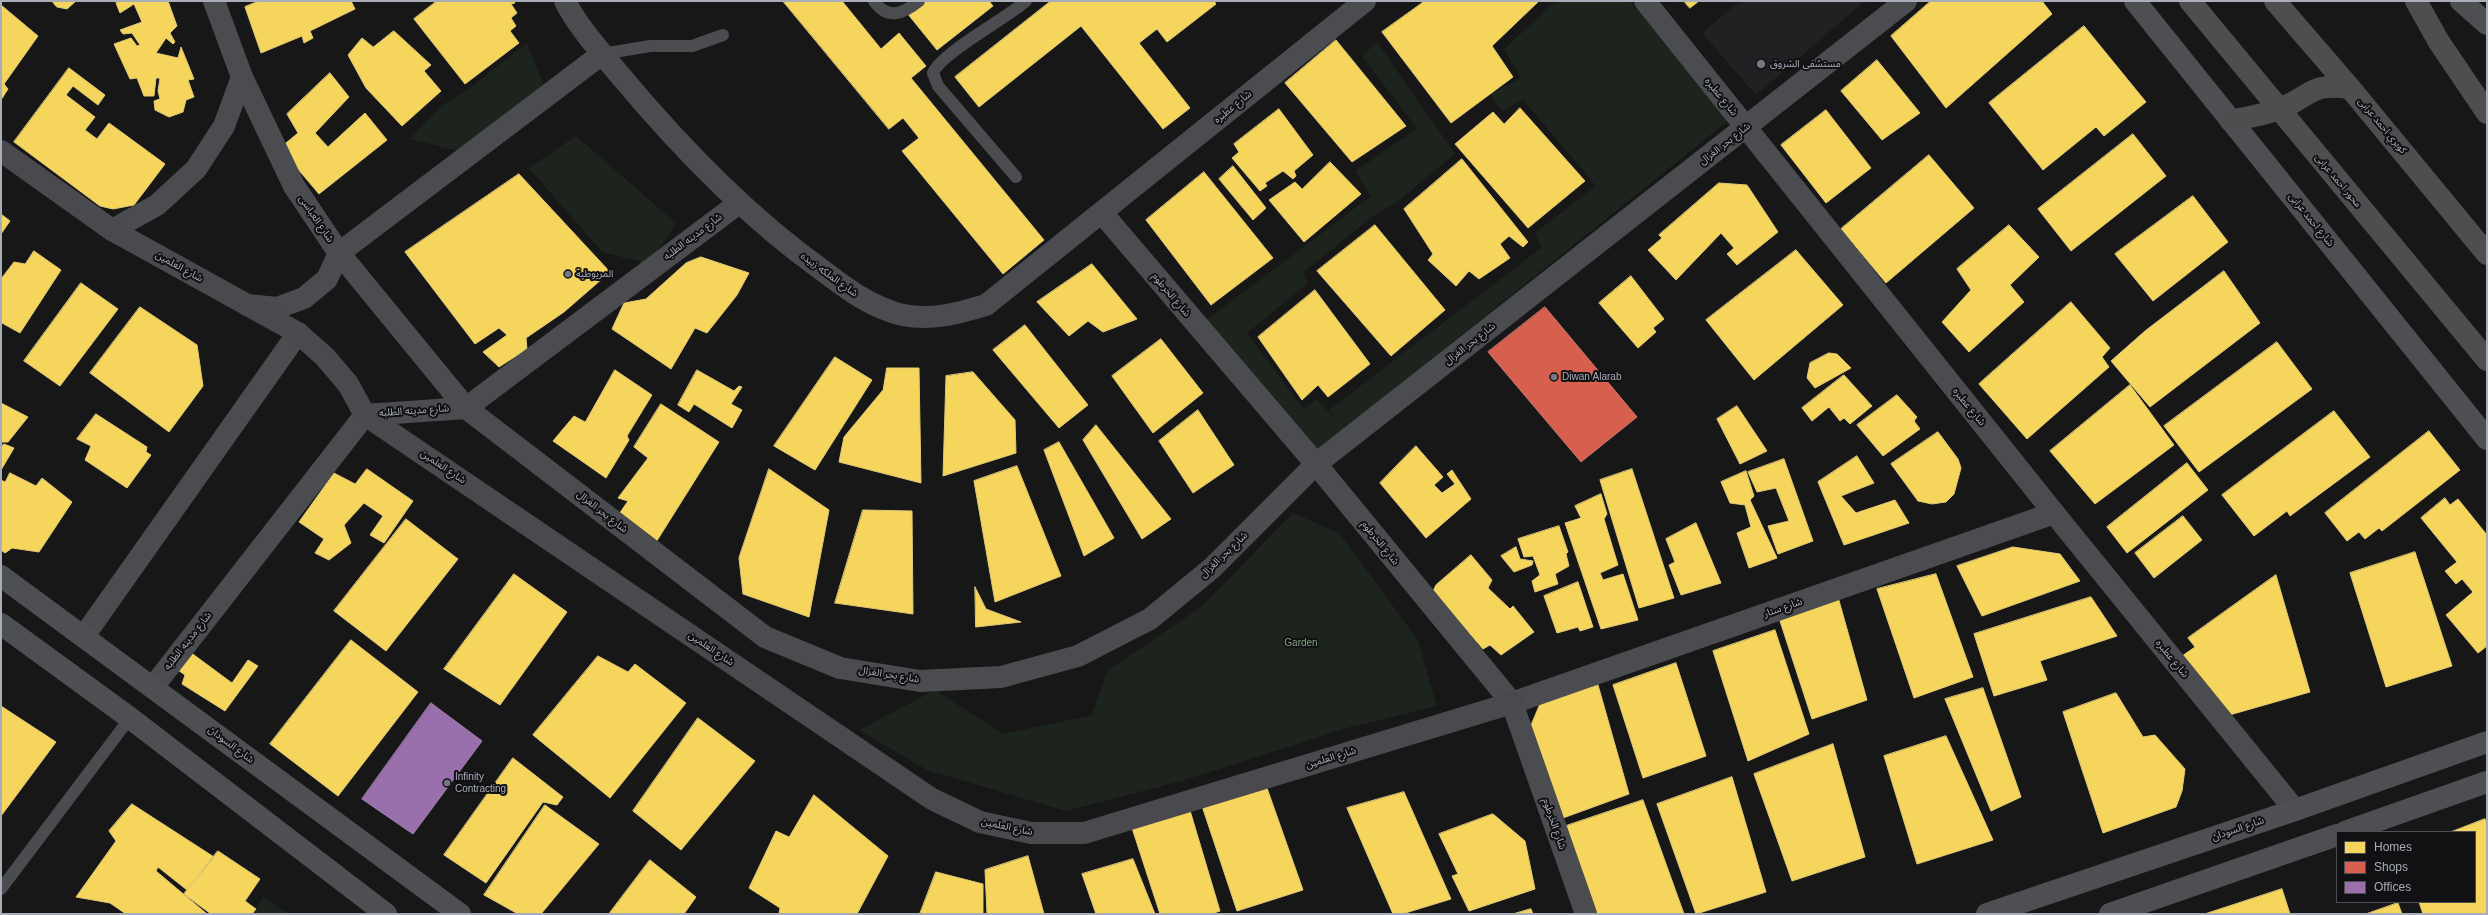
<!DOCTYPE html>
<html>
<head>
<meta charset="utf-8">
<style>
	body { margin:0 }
	#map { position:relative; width:2488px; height:915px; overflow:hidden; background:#171717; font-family:Arial,sans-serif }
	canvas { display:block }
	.frame { position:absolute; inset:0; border:2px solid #a8adb8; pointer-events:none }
	.legend { position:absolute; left:2336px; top:831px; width:140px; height:72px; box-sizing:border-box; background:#111113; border:1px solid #4d4f55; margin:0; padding:5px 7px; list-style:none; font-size:12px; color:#a8adb8 }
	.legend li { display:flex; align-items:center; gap:8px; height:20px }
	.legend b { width:20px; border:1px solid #4d4f55 }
</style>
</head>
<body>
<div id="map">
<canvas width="2488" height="915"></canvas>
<div class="frame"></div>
<ul class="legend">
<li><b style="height:11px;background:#f6d55c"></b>Homes</li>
<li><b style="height:11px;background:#d6604d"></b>Shops</li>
<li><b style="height:11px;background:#9970ab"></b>Offices</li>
</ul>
</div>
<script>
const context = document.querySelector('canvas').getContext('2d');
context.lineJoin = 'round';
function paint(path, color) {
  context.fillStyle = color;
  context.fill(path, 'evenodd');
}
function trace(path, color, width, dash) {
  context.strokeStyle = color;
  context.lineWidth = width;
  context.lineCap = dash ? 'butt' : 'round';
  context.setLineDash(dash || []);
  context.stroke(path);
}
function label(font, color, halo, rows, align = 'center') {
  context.font = font + ' Arial,"Noto Sans Arabic",sans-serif';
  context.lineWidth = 4;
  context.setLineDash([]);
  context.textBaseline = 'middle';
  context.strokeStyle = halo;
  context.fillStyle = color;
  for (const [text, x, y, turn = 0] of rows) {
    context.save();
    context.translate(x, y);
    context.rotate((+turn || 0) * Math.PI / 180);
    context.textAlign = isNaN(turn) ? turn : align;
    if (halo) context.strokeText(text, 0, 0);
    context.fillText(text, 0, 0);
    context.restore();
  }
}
paint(new Path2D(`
	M 1740,1 L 1865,1 L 1756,95 L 1702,33 Z`), '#212123');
paint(new Path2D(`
	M 1556,1 L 1630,1 L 1729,120 L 1317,451 L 1206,320 L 1371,196 L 1355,171 L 1417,129 L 1362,56 L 1377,42 L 1455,154 L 1397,202 L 1373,216 L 1304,272 L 1307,284 L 1247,333 L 1304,409 L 1317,399 L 1340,424 L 1329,410 L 1541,248 L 1535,233 L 1596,186 L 1523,99 L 1502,111 L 1490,94 L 1521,78 L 1504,49 Z
	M 527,43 L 544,87 L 458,151 L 410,139 L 441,106 L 467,90 Z
	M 576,136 L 676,223 L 649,264 L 602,252 L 529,168 Z
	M 1293,513 L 1339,533 L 1418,640 L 1437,706 L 1350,727 L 1185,780 L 1066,811 L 927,770 L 859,730 L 935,690 L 1003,734 L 1092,715 L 1107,671 L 1201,607 Z
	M 263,896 L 288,914 L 253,914 Z`), '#1d241e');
const homes = new Path2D(`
	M 52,1 L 76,1 L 67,9 L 57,7 Z
	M 119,1 L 168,1 L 177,26 L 170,33 L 175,42 L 173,44 L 166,38 L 156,53 L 178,58 L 181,47 L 194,79 L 188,80 L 194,97 L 186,100 L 183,112 L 169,117 L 155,110 L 154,101 L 160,99 L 158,91 L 160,78 L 156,78 L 154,96 L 144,96 L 137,78 L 130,79 L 114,44 L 131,38 L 137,46 L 140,45 L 132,33 L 123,34 L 120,30 L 142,22 L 134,4 L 120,13 L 116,3 Z
	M 259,1 L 351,1 L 355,9 L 310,31 L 313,38 L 304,43 L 302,36 L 261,53 L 245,7 Z
	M 437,1 L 513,1 L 515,3 L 511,4 L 517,13 L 511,18 L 516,26 L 510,31 L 519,43 L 465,84 L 414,19 Z
	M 783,1 L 842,1 L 881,49 L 899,33 L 926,66 L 911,78 L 1044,240 L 1003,274 L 902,151 L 919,138 L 903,118 L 889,129 Z
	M 922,1 L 989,1 L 993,6 L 937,50 L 907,13 Z
	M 1051,1 L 1214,1 L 1216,4 L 1167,42 L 1157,29 L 1139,43 L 1190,108 L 1163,129 L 1081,26 L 979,107 L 955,77 Z
	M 1425,1 L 1539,1 L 1492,46 L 1513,77 L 1451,123 L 1382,32 Z
	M 1684,1 L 1699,1 L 1690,8 Z
	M 1931,1 L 2042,1 L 2052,14 L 1946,108 L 1891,36 Z
	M 1,5 L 38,36 L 4,84 L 8,89 L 1,100 Z
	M 2084,26 L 2146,102 L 2104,136 L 2096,127 L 2043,170 L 1989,103 Z
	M 394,31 L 431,65 L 424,71 L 441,91 L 402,126 L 366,88 L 348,55 L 362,38 L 373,47 Z
	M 1336,40 L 1406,126 L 1352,162 L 1285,83 Z
	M 1877,60 L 1920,113 L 1882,140 L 1841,91 Z
	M 69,68 L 105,95 L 98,105 L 73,86 L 66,95 L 95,117 L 85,130 L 97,139 L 109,123 L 165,164 L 134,205 L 113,209 L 100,206 L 14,142 Z
	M 330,73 L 349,97 L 315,133 L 328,147 L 365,113 L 387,140 L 319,194 L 280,148 L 298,133 L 287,114 Z
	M 1520,108 L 1585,181 L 1528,228 L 1455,144 L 1493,112 L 1504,124 Z
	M 1279,109 L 1313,155 L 1294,171 L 1296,176 L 1293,179 L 1283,171 L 1265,183 L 1267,186 L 1260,191 L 1232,158 L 1239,152 L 1234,144 Z
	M 1826,110 L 1871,168 L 1826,203 L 1781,145 Z
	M 2133,134 L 2166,176 L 2071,251 L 2038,209 Z
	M 1929,155 L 1974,208 L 1886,283 L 1841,229 Z
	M 1462,159 L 1528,242 L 1523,247 L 1509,236 L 1500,244 L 1510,258 L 1479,279 L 1469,271 L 1456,286 L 1428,260 L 1433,254 L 1404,209 Z
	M 1330,162 L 1361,194 L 1304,242 L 1269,200 L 1295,182 L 1302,189 Z
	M 1233,166 L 1266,208 L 1253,220 L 1219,179 Z
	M 1204,172 L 1273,258 L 1211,305 L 1146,220 Z
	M 519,174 L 610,272 L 564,312 L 526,338 L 527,349 L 499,367 L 483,352 L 507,335 L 499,328 L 475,344 L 405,252 Z
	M 1719,183 L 1747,185 L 1778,232 L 1737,265 L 1727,254 L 1734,248 L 1721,233 L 1676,280 L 1648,250 L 1662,238 L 1659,235 Z
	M 2193,196 L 2228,242 L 2153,301 L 2115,254 Z
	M 1,214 L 10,221 L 1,234 Z
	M 1375,225 L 1445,310 L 1391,356 L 1317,271 Z
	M 2009,225 L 2039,257 L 2010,285 L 2024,302 L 1969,352 L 1942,322 L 1971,290 L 1957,269 Z
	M 1796,250 L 1843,305 L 1754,380 L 1706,320 Z
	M 34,251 L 61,270 L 20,333 L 2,323 L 1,326 L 1,279 L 14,262 L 25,264 Z
	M 701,257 L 749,273 L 737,295 L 707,333 L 695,328 L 671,369 L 612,329 L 624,303 L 646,299 L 686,263 Z
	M 1092,264 L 1137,319 L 1103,332 L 1088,321 L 1069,336 L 1037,302 Z
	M 2224,271 L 2260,323 L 2150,407 L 2111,361 L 2145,331 Z
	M 1631,276 L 1664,319 L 1653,328 L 1656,332 L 1638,348 L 1599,303 Z
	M 81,283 L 118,309 L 60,386 L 24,361 Z
	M 1315,290 L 1370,364 L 1328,397 L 1318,385 L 1302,400 L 1258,337 Z
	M 2071,302 L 2110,348 L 2102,357 L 2109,367 L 2027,439 L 1979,384 Z
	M 140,307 L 197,345 L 203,386 L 169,432 L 90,373 Z
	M 1025,325 L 1088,405 L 1059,428 L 993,350 Z
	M 1161,339 L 1203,393 L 1153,433 L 1112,376 Z
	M 2277,342 L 2312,389 L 2199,472 L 2164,426 Z
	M 1829,353 L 1837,354 L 1851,368 L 1815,388 L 1807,378 L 1810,363 Z
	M 835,357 L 872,380 L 815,470 L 774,446 Z
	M 887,368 L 919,368 L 921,483 L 839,462 L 844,437 L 883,390 Z
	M 615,370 L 652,395 L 627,436 L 629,440 L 606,478 L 553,441 L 574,416 L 585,422 Z
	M 697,370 L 734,391 L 739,386 L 742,387 L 731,404 L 742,410 L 732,428 L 694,404 L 689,412 L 678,405 Z
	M 973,372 L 1015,420 L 1016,453 L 943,476 L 946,376 Z
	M 1844,375 L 1872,406 L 1850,424 L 1844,418 L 1840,421 L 1829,407 L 1812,421 L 1802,408 Z
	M 2130,385 L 2174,445 L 2095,504 L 2050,451 Z
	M 1897,395 L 1917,417 L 1914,421 L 1920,429 L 1883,456 L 1857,425 Z
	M 1,403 L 28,417 L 8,442 L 1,442 Z
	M 661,404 L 719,442 L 653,547 L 615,520 L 628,501 L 618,498 L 648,458 L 634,447 Z
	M 1737,406 L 1767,451 L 1740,464 L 1717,419 Z
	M 1198,410 L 1234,465 L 1193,493 L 1159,441 Z
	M 2334,411 L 2370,457 L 2290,516 L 2287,511 L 2254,536 L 2222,495 Z
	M 96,414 L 147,447 L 146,452 L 151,455 L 127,488 L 85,460 L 91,446 L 77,439 Z
	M 1096,425 L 1171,519 L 1142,539 L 1083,440 Z
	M 2429,431 L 2460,470 L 2382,531 L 2379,528 L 2365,539 L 2359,532 L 2347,541 L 2325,513 Z
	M 1938,432 L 1958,459 L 1961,468 L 1954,494 L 1946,502 L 1932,504 L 1918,501 L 1891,464 Z
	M 1059,442 L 1114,538 L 1084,556 L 1044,450 Z
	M 4,444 L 14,448 L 1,470 L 1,447 Z
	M 1416,446 L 1443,477 L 1434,485 L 1442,493 L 1455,484 L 1447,474 L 1452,470 L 1471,499 L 1426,538 L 1380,483 Z
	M 1857,456 L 1874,483 L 1841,496 L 1856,513 L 1895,500 L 1909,523 L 1844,545 L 1818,482 Z
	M 1784,459 L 1813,541 L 1778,554 L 1768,526 L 1789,521 L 1776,488 L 1757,492 L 1748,472 Z
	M 2187,463 L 2208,490 L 2127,553 L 2107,527 Z
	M 1017,466 L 1061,576 L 995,602 L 974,481 Z
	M 367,469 L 413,501 L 384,543 L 370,535 L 383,516 L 364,503 L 344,525 L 351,543 L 329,560 L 315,553 L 324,539 L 299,522 L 334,473 L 355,484 Z
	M 769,469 L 829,510 L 809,617 L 743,594 L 739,558 Z
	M 1632,469 L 1674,598 L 1639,608 L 1600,480 Z
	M 1746,471 L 1754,496 L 1750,500 L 1777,558 L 1749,568 L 1737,533 L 1751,527 L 1745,505 L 1730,503 L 1721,482 Z
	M 10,473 L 36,486 L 42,478 L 72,502 L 39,552 L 12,548 L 5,553 L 1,550 L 1,480 L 5,482 Z
	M 1601,494 L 1607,514 L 1604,519 L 1618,565 L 1600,573 L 1603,580 L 1623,574 L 1638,620 L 1601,629 L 1565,523 L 1581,518 L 1575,506 Z
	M 2445,498 L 2450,505 L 2458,499 L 2487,535 L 2487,646 L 2478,653 L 2446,615 L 2473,592 L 2462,579 L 2456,584 L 2445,571 L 2457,562 L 2421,518 Z
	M 863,510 L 912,511 L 913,614 L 835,603 Z
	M 2183,516 L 2202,540 L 2154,578 L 2135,553 Z
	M 406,519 L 458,559 L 386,651 L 334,611 Z
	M 1696,523 L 1721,583 L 1681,595 L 1669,565 L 1675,562 L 1666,539 Z
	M 1559,526 L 1568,552 L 1566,554 L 1569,566 L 1555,574 L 1558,584 L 1535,592 L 1532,581 L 1540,575 L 1533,556 L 1524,557 L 1518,539 Z
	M 1516,547 L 1520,559 L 1533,561 L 1532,565 L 1514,572 L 1501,556 Z
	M 2013,547 L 2060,554 L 2080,581 L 1982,616 L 1957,566 Z
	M 2415,552 L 2452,666 L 2386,687 L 2350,573 Z
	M 1471,555 L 1492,580 L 1488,588 L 1510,609 L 1513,606 L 1534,632 L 1501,655 L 1490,645 L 1483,649 L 1433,591 L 1436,585 Z
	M 514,574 L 567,612 L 500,705 L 444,669 Z
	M 1936,574 L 1973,677 L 1914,698 L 1877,589 Z
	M 2276,575 L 2310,692 L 2226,716 L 2182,656 L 2195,647 L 2188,638 Z
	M 1578,582 L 1593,627 L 1580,631 L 1578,627 L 1557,633 L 1544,596 Z
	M 975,587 L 986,609 L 1021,622 L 976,627 Z
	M 1838,597 L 1867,700 L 1812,719 L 1779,618 Z
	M 2091,597 L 2117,636 L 2040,661 L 2047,680 L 1994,696 L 1974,634 Z
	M 1775,630 L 1809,734 L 1748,761 L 1713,651 Z
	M 351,640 L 418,692 L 338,796 L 270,744 Z
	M 186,649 L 232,683 L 248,660 L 258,666 L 225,711 L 182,684 L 185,675 L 178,670 Z
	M 598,656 L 628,672 L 635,664 L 686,703 L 610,798 L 533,735 Z
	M 1676,663 L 1706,756 L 1643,778 L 1613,685 Z
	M 1598,685 L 1629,794 L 1563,818 L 1529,730 L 1542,699 Z
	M 1983,688 L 2021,797 L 1991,811 L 1945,699 Z
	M 2116,693 L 2143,737 L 2155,735 L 2185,769 L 2182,791 L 2176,807 L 2103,833 L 2063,712 Z
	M 1,706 L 56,742 L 1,816 Z
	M 698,718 L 755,761 L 681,850 L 633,811 Z
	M 1946,736 L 1993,840 L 1917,864 L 1884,756 Z
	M 1833,744 L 1865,857 L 1792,881 L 1754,774 Z
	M 513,758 L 563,797 L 557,805 L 543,802 L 486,883 L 444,855 Z
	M 1732,777 L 1766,892 L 1696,914 L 1657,804 Z
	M 1267,788 L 1303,890 L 1237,911 L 1202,806 Z
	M 1404,792 L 1451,899 L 1402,914 L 1393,914 L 1347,808 Z
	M 814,795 L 888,856 L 857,914 L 779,914 L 780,908 L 749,888 L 776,831 L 789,837 Z
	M 1643,800 L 1684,914 L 1592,914 L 1563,827 Z
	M 132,804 L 214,857 L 187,890 L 158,867 L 156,871 L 207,914 L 126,914 L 110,903 L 76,897 L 116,841 L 109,831 Z
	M 545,805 L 599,844 L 541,914 L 518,914 L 484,895 Z
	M 1189,807 L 1220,911 L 1211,914 L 1160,914 L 1132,828 Z
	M 1493,814 L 1525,841 L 1535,889 L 1469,911 L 1452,876 L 1458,874 L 1439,834 Z
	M 2485,819 L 2487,825 L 2487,914 L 2423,914 L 2419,902 L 2475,902 L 2475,832 L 2451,832 Z
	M 218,851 L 260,879 L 245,901 L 256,909 L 252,914 L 211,914 L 184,894 Z
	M 1028,856 L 1044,914 L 987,914 L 985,870 Z
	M 1133,859 L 1155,914 L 1096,914 L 1082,874 Z
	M 650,860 L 696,897 L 684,914 L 609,914 Z
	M 936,872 L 983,884 L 983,914 L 920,914 Z
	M 2282,889 L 2290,914 L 2205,914 Z
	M 2398,903 L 2402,914 L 2366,914 Z
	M 1531,909 L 1533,914 L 1513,914 Z`);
paint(homes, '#f6d55c');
trace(homes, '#dfc978', 1);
const shops = new Path2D(`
	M 1545,307 L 1637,417 L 1581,462 L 1488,352 Z`);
paint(shops, '#d6604d');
trace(shops, '#c8776d', 1);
const offices = new Path2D(`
	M 431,703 L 482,741 L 413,834 L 362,799 Z`);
paint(offices, '#9970ab');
trace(offices, '#9e82af', 1);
trace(new Path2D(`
	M 874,1 C 888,21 904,13 919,1
	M 602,54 L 650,46 L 692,46 L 723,35
	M 1016,177 L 938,86 L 933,73 C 941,53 1007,18 1026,1
	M 1,889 L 130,718`), '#4b4c50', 12);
trace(new Path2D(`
	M 214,1 L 242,77 L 294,186 L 339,253 L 466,408 L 765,637 L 840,668 L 920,681 L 1001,677 L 1078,656 L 1150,619 L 1212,568 L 1316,464 L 1906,1
	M 565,1 C 578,27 600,51 619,74 C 679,146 745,215 822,270 C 847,289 872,308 903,315 C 932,321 959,313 986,305 L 1365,1
	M 1645,1 L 2054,513 L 2295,810
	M 1102,213 L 1316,464 L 1512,703 L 1586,914
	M 112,230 L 157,205 L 196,169 L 224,126 L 242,77
	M 247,305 L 277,308 L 304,298 L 327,279 L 339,253 L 602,54
	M 84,636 L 298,333
	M 153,687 L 365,415 L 466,408 L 739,203
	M 1512,703 L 2054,513`), '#4b4c50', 22);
trace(new Path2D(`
	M 1,151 L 112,230 L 298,333 L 325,357 L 348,384 L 365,415 L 932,799 L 980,822 L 1031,833 L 1084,833 L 1512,703`), '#4a4a4e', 22);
trace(new Path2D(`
	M 2135,1 L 2487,439
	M 2461,1 L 2487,24
	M 1,576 L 460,914
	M 1,624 L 130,718 L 386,914
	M 2345,832 L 2487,782
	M 1987,914 L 2295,810 L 2487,742
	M 2110,914 L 2337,835`), '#4d4f52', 22);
trace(new Path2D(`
	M 2275,1 L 2350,88 L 2487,254
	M 2416,1 L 2439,42 L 2487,113
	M 2231,121 C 2247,117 2264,115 2279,109 C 2311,97 2309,82 2350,88`), '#4e4e51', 22);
trace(new Path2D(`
	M 2190,1 L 2487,360`), '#4e4e51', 22);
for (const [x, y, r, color] of [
	[1761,64,5,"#757880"],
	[568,274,4,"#757880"],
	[1554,377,4,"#757880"],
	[447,783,4,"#757880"]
]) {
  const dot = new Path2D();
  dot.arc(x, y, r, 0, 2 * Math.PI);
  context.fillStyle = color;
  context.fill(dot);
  trace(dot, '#111113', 1.5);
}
label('10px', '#a8adb8', '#111113', [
	["مستشفى الشروق",1770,64],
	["المريوطية",576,274],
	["Diwan Alarab",1562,377],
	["Infinity",455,777],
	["Contracting",455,789]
], 'left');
label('10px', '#a8adb8', '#111113', [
	["شارع عطبره",1721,97,51],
	["شارع عطبره",1233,107,-39],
	["كوبري احمد عرابى",2382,126,50],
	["شارع بحر الغزال",1725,144,-38],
	["محور احمد عرابى",2338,181,50],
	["شارع العباسى",316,219,56],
	["شارع احمد عرابى",2311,220,51],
	["شارع مدينه الطلبه",693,237,-37],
	["شارع العلمين",179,267,29],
	["شارع الملكه زبيده",829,275,36],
	["شارع الخرطوم",1171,295,50],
	["شارع بحر الغزال",1470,344,-38],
	["شارع عطبره",1969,407,51],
	["شارع مدينه الطلبه",414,411,-4],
	["شارع العلمين",443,467,34],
	["شارع بحر الغزال",602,512,38],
	["شارع الخرطوم",1380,543,51],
	["شارع بحر الغزال",1224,555,-44],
	["شارع سنار",1783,608,-19],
	["شارع مدينه الطلبه",188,641,-52],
	["شارع العلمين",711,649,34],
	["شارع عطبره",2172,659,51],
	["شارع بحر الغزال",889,675,9],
	["شارع السودان",231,745,37],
	["شارع العلمين",1331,758,-17],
	["شارع الخرطوم",1554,824,71],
	["شارع العلمين",1007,827,12],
	["شارع السودان",2238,829,-19]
]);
label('10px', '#7fa381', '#111113', [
	["Garden",1301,643]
]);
</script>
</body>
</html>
